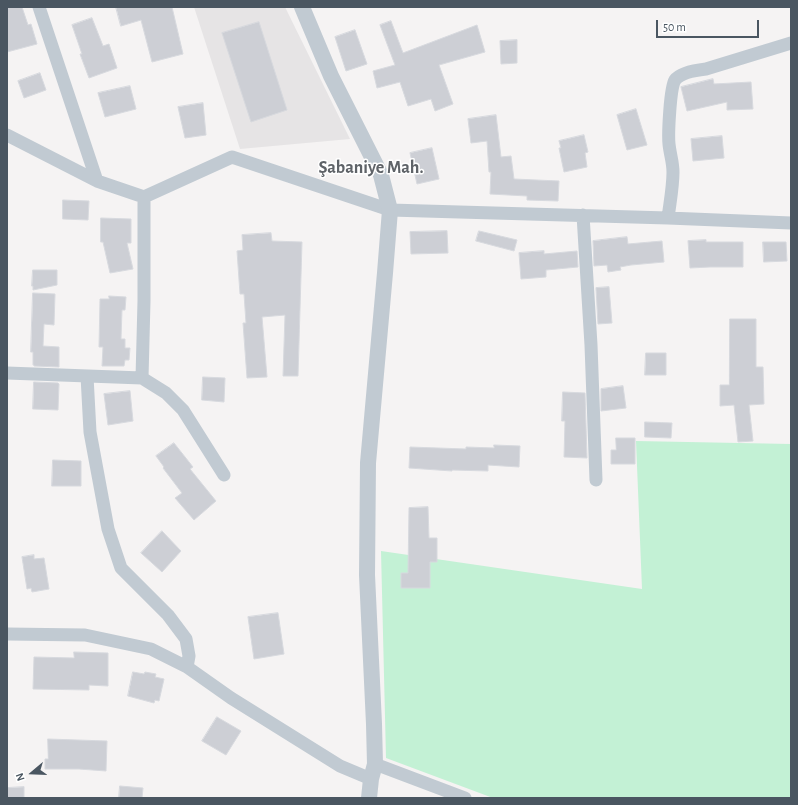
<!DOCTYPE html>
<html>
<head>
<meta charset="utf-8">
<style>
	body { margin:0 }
	#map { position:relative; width:798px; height:805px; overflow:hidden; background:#f5f3f3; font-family:"Alegreya Sans",sans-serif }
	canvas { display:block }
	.frame { position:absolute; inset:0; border:8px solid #4a5661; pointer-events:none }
	.north { position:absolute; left:12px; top:753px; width:40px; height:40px; -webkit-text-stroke:3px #fff; paint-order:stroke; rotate:251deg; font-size:11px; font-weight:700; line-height:16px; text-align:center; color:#4a5661 }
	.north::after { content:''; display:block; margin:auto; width:14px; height:18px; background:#4a5661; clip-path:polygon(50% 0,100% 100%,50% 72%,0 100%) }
	.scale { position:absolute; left:656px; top:20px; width:103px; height:18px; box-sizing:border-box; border:2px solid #4a5661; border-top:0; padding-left:5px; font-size:12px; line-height:14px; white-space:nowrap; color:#4a5661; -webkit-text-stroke:3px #fff; paint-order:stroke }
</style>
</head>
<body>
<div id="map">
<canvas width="798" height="805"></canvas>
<div class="frame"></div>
<div class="north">N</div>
<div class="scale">50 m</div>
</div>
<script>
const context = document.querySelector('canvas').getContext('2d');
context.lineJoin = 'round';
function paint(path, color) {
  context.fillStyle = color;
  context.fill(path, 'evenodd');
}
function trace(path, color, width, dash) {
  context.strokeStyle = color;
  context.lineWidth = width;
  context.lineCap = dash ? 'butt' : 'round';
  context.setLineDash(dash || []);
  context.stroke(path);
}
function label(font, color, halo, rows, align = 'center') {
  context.font = font + ' "Alegreya Sans",sans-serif';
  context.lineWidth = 3;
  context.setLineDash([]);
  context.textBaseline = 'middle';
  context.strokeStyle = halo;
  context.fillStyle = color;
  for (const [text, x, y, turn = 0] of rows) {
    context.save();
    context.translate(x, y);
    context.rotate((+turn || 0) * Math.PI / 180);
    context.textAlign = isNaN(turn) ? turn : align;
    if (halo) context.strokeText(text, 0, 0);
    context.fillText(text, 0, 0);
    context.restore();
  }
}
paint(new Path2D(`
	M 194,7 L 285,7 L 350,139 L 240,149 Z`), '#e6e4e5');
paint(new Path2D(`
	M 636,441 L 791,444 L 791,798 L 493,798 L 386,758 L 381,551 L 642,589 Z`), '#c3f1d5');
const building = new Path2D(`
	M 7,7 L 22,7 L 28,25 L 31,24 L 37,44 L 7,52 Z
	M 116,7 L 172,7 L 183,54 L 152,62 L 141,20 L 121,26 Z
	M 92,18 L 103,46 L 109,44 L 117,68 L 89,78 L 80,54 L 82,54 L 72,25 Z
	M 391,21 L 403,53 L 477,25 L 485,52 L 439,65 L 453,104 L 435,111 L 431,99 L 408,106 L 400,82 L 377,88 L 373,71 L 395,65 L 380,25 Z
	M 259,22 L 287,110 L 251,122 L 222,33 Z
	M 355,30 L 367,64 L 346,71 L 335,37 Z
	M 517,40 L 517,63 L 501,64 L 500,41 Z
	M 40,73 L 46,90 L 24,98 L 18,81 Z
	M 713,79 L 714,84 L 751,82 L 753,109 L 727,110 L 727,102 L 687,111 L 681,87 Z
	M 130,86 L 136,109 L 105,117 L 98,93 Z
	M 203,103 L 206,135 L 185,138 L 178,107 Z
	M 636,109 L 647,145 L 627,150 L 617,115 Z
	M 496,115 L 501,157 L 511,156 L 514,179 L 559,181 L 558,201 L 527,200 L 527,196 L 490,194 L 491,172 L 489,172 L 487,141 L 471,143 L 468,119 Z
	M 584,135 L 588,152 L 585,153 L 587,167 L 564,172 L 559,148 L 561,148 L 559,141 Z
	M 722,136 L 724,158 L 693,161 L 691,139 Z
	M 432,148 L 439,179 L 417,184 L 410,153 Z
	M 63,200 L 89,201 L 88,220 L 63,219 Z
	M 101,218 L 131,219 L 131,243 L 127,243 L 133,269 L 110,273 L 103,242 L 101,242 Z
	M 447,231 L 448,253 L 411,254 L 410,232 Z
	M 479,231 L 517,240 L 514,251 L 476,241 Z
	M 271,233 L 272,241 L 302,242 L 298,376 L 283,376 L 285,315 L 262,317 L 267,377 L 247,378 L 243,323 L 246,323 L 244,294 L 240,294 L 237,251 L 243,250 L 242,235 Z
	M 627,237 L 628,244 L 662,241 L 664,262 L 631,265 L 620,267 L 621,270 L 608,272 L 607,265 L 594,266 L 593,241 Z
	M 706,240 L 706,242 L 743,242 L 743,267 L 710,267 L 690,268 L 688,241 Z
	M 763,242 L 786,242 L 787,261 L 764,262 Z
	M 544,251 L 544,254 L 577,251 L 578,267 L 546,270 L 546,277 L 521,279 L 519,253 Z
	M 33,270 L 57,270 L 57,285 L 33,290 L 33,286 L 32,286 Z
	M 609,287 L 612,323 L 598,324 L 596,288 Z
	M 33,293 L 55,294 L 54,325 L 44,324 L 43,346 L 59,347 L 59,367 L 34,366 L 34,365 L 33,365 L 33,352 L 31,352 Z
	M 109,296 L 126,297 L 125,310 L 122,310 L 121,339 L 125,339 L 125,348 L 130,348 L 129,360 L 125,360 L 124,366 L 102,366 L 103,347 L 99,347 L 100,299 L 109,299 Z
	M 730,319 L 756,319 L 756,367 L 763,367 L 764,404 L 749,405 L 753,441 L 738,442 L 734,405 L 720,406 L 720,385 L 729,385 Z
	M 646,353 L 666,353 L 666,375 L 645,375 Z
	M 203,377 L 225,378 L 224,402 L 202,400 Z
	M 34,382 L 58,383 L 59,384 L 58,410 L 33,409 Z
	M 623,386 L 626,408 L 601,411 L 601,389 Z
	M 130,391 L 133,421 L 108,425 L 104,394 Z
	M 563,392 L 585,393 L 587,458 L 564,457 L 565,421 L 562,421 Z
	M 645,422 L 672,423 L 671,438 L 645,437 Z
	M 616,438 L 635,438 L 635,464 L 611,464 L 611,450 L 616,450 Z
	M 174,443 L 193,467 L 190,469 L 216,501 L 194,520 L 175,498 L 182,493 L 163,468 L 164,467 L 156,456 Z
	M 494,445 L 520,446 L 519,467 L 488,465 L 488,471 L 452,470 L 452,471 L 409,468 L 410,447 L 466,449 L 466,447 L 494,448 Z
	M 53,460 L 81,461 L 81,486 L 52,486 Z
	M 428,507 L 429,538 L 437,538 L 437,562 L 430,562 L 430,588 L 401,588 L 401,573 L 408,573 L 409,508 Z
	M 162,531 L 181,551 L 162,572 L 141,553 Z
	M 34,555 L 34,559 L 44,558 L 49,589 L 32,592 L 31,588 L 27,589 L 22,557 Z
	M 278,613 L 284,654 L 254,659 L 248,617 Z
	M 74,652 L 108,653 L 108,686 L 89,685 L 89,690 L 33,689 L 34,657 L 74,658 Z
	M 133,672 L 144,674 L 145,672 L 156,674 L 155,677 L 164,679 L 159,701 L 155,700 L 154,703 L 128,696 Z
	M 217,717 L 241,731 L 226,755 L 202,741 Z
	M 48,739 L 107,741 L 106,771 L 79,769 L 45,769 L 45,759 L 48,759 Z
	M 120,786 L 143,788 L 142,798 L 119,798 Z
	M 24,787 L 24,798 L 7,798 L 7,788 Z`);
paint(building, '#cdcfd5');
trace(building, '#d7d9de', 1);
trace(new Path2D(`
	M 39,7 L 97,181
	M 7,135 L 97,181 L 144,197 L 232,157 L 390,210 L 668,218 L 791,223
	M 583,215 L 591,345 L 596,480
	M 668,218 C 670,202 673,187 673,172 C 673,162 670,154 669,144 C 668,134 670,88 675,80 C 681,72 697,70 706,69 L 791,43
	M 7,373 L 142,378 L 166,393 L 183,410 L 224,475
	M 87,376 L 90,432 L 108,529 L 121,568 L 168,615 L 186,639 L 189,656 L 187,667
	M 142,378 L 144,301 L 144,197
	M 7,634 L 85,635 L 151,649 L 187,667 L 231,698 L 340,766 L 371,779
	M 375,764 L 465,798`), '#c1cad2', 13);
trace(new Path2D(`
	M 302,7 L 331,76 L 381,175 L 390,210 L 385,273 L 368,463 L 367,575 L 374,724 L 375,764 L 371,779 L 369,798`), '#c1cad2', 16);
label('bold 18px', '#5f6368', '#fff', [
	["Şabaniye Mah.",371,168]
]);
</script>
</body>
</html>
